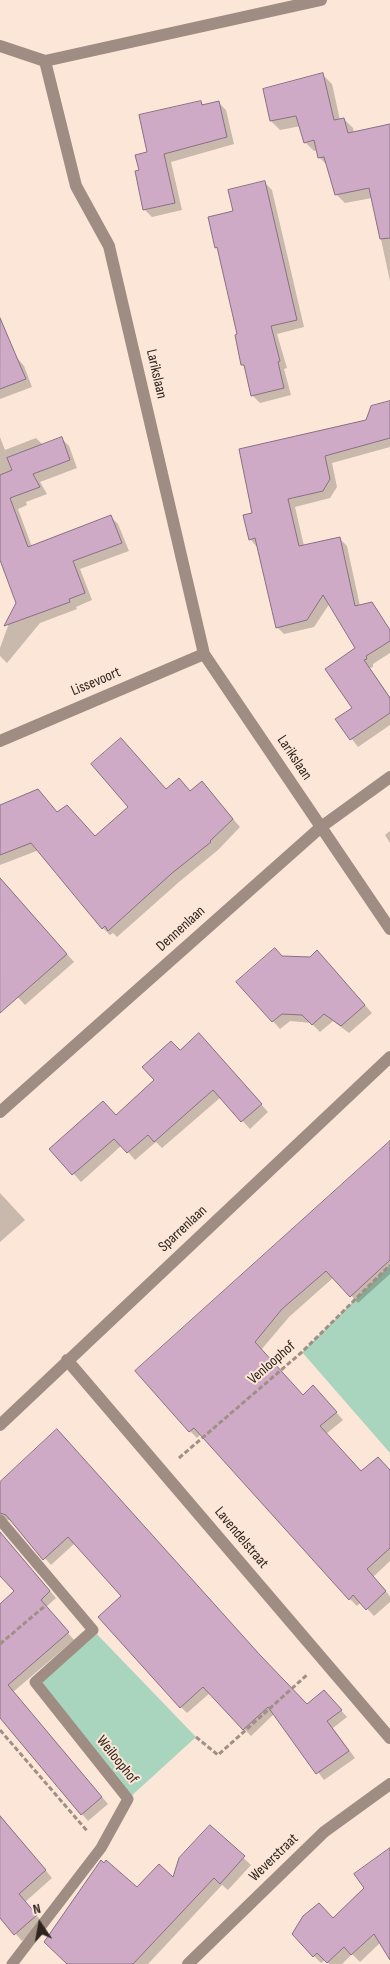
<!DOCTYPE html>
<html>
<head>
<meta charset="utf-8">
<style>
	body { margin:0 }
	#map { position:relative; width:390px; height:1964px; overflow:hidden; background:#fce6d8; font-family:"Sofia Sans Condensed",sans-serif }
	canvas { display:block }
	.north { position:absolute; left:15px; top:1899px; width:50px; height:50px; -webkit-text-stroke:4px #fce6d8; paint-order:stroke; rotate:348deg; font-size:14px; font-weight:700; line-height:20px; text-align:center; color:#2f251e }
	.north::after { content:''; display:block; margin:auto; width:18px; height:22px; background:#2f251e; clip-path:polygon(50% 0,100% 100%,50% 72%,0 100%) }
</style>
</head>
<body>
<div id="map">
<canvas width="390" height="1964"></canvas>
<div class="north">N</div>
</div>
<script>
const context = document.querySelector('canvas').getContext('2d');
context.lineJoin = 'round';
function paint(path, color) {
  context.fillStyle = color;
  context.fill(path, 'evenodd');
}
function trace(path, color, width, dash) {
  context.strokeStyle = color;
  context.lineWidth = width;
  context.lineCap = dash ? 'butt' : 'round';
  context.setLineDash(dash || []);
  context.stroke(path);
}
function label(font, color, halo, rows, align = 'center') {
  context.font = font + ' "Sofia Sans Condensed",sans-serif';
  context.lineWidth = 4;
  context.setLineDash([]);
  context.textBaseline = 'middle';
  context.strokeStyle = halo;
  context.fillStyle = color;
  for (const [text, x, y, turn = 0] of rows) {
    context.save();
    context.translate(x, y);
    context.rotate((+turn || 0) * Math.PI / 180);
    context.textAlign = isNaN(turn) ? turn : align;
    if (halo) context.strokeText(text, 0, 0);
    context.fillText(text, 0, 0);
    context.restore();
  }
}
paint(new Path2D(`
	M 390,1265 L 390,1453 L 302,1352 Z
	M 93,1630 L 196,1737 L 128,1799 L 35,1682 Z`), '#a9d5bf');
paint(new Path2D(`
	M 323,75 L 332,84 L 340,120 L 344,119 L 353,128 L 354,133 L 390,126 L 390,281 L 372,198 L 345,203 L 336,194 L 328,166 L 319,157 L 318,150 L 314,151 L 305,142 L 301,126 L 280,130 L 271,121 Z
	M 201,102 L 204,106 L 219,103 L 226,110 L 234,144 L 171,162 L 182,210 L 152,217 L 145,210 L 141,171 Z
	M 265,183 L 272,190 L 304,327 L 277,334 L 287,368 L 284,369 L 291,395 L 260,403 L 252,395 L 246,368 L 243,365 L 239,335 L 219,250 L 216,247 L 235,212 Z
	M 17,358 L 24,366 L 32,387 L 0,399 L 0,365 Z
	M 390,402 L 390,447 L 332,463 L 337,487 L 330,498 L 295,507 L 304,546 L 339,538 L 347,546 L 360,606 L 371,604 L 377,610 L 375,610 L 390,632 L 390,653 L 373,664 L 373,667 L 370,668 L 390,697 L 390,725 L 358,747 L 337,719 L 353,708 L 356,648 L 330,603 L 314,627 L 284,634 L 277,627 L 257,547 L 250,539 L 254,514 Z
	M 0,437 L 5,450 L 36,438 L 43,445 L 61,438 L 69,446 L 77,468 L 40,482 L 47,494 L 26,502 L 27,505 L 18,509 L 32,547 L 111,517 L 118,524 L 129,551 L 80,569 L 92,600 L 76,607 L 77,609 L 40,623 L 7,663 L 0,656 L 0,648 L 17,601 L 0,557 Z
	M 209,790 L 240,827 L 218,850 L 179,882 L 117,937 L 113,933 L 110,935 L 103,928 L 39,850 L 0,865 L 0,806 L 58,813 L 95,837 L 167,791 L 191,792 Z
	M 390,831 L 390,843 L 385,835 Z
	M 0,878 L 74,962 L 25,1005 L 0,978 Z
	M 282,957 L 325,960 L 372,1013 L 349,1033 L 333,1021 L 320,1032 L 311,1023 L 290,1021 L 280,1029 L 238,983 Z
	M 206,1042 L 268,1112 L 250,1129 L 221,1097 L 162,1148 L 156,1142 L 135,1160 L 122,1145 L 81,1182 L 51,1149 L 116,1116 L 155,1080 L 180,1051 Z
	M 390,1142 L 390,1274 L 358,1303 L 334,1277 L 289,1317 L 261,1350 L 303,1396 L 320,1394 L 343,1420 L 326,1434 L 390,1504 L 390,1561 L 373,1577 L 390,1596 L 390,1602 L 374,1616 L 361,1602 L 357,1606 L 350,1599 L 201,1434 L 197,1438 L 190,1431 Z
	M 0,1193 L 25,1220 L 0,1242 Z
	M 0,1483 L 266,1664 L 307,1706 L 330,1698 L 347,1717 L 333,1728 L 355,1758 L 324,1780 L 274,1714 L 251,1736 L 210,1693 L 187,1713 L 181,1707 L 123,1596 L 75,1543 L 51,1565 L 12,1521 L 5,1519 L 0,1523 Z
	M 0,1532 L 56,1598 L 46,1607 L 74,1640 L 13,1692 L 108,1804 L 88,1821 L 0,1717 L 0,1612 L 16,1591 L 0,1574 Z
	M 0,1815 L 52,1878 L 25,1902 L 43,1923 L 22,1941 L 0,1916 Z
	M 210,1827 L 251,1865 L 228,1890 L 222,1885 L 148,1964 L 69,1964 L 137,1889 L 173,1879 Z
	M 390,1861 L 390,1957 L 381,1942 L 360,1962 L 352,1954 L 342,1964 L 329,1964 L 325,1960 L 321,1963 L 314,1956 L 333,1919 Z`), '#0003');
const building = new Path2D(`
	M 323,73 L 334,120 L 344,118 L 348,133 L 390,124 L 390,238 L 380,239 L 369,188 L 335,195 L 324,157 L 318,158 L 314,140 L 304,143 L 296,116 L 270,121 L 263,89 Z
	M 201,101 L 202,105 L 219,101 L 227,137 L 164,154 L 175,203 L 143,210 L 135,171 L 139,170 L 135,155 L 147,152 L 139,115 Z
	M 265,181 L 297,320 L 271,326 L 280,361 L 278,362 L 284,388 L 251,396 L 244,365 L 241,365 L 235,335 L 237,334 L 217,247 L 215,248 L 208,217 L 233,211 L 228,190 Z
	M 0,318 L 26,379 L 0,389 Z
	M 390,401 L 390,438 L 325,456 L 330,479 L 323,491 L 288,499 L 299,546 L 340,537 L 355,606 L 372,602 L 390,630 L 390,641 L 366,656 L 367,659 L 364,660 L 390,698 L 390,713 L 350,740 L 335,719 L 352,708 L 325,669 L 355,648 L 323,595 L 307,620 L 276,628 L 255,538 L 249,540 L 243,515 L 252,513 L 239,449 L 366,420 L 371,406 Z
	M 62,437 L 70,460 L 33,474 L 40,487 L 10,498 L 28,547 L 111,515 L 122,543 L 73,561 L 85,593 L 69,599 L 70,602 L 4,626 L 16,603 L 0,560 L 0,475 L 12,470 L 7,458 Z
	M 121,738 L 166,789 L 179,778 L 190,791 L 202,781 L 233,819 L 210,841 L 211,842 L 171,874 L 108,931 L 105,926 L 102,929 L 31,843 L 0,855 L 0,805 L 38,789 L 57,812 L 67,805 L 95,836 L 128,807 L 91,764 Z
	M 0,878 L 67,954 L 0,1013 Z
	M 275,948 L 282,956 L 310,957 L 317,950 L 365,1005 L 341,1026 L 324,1014 L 312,1025 L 302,1015 L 282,1014 L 272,1022 L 236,982 Z
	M 199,1033 L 262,1104 L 241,1122 L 213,1090 L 154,1142 L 148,1135 L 127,1153 L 114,1139 L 72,1175 L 49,1149 L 103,1101 L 116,1115 L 154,1080 L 142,1067 L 171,1041 L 180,1050 Z
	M 390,1141 L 390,1260 L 350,1297 L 326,1271 L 282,1309 L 255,1342 L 303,1395 L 313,1385 L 337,1412 L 320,1426 L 361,1471 L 378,1457 L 390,1470 L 390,1548 L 367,1569 L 386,1591 L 366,1610 L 353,1595 L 349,1600 L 194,1428 L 189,1432 L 135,1371 Z
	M 57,1429 L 260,1655 L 307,1704 L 324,1690 L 342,1710 L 327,1721 L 349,1751 L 316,1774 L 268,1707 L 243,1730 L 203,1687 L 180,1708 L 98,1617 L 121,1596 L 68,1537 L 43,1560 L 6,1515 L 0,1513 L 0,1482 Z
	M 0,1532 L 50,1591 L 41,1600 L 69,1632 L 8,1685 L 102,1797 L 81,1815 L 0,1718 L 0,1604 L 14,1591 L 0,1576 Z
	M 0,1816 L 46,1870 L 19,1894 L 37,1915 L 14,1935 L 0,1918 Z
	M 210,1825 L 245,1856 L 220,1884 L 214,1878 L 133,1964 L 67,1964 L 44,1942 L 101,1860 L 104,1863 L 106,1860 L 137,1887 L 159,1864 L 173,1877 L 179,1858 Z
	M 390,1848 L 390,1960 L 374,1934 L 351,1955 L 344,1947 L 327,1963 L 317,1953 L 313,1957 L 292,1934 L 303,1916 L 319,1903 L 333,1918 L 364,1888 L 354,1874 Z`);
paint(building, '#cfaac6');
trace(building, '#877082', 1);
trace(new Path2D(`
	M 179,1458 L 302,1352 L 390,1265
	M 0,1644 L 46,1605
	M 0,1730 L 88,1832
	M 196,1737 L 218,1755 L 308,1674`), '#a08f85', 3, [5, 2.5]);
trace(new Path2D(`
	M 0,1520 L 93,1630 L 35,1682 L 128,1799 L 101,1848 L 12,1964`), '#9f8d84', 11);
trace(new Path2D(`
	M 0,46 L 45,61
	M 45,61 L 76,186 L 109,246 L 204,654 L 390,929
	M 45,61 L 321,0
	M 0,741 L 204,654
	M 0,1112 L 321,827 L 390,777
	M 67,1360 L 390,1738
	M 0,1425 L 390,1057
	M 188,1964 L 324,1832 L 390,1784`), '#9f8d84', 12);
label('15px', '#2f251e', '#fce6d8', [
	["Larikslaan",156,374,77],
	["Lissevoort",96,682,-23],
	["Larikslaan",294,758,56],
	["Dennenlaan",181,929,-42],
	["Sparrenlaan",183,1229,-43],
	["Venloophof",272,1363,-41],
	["Lavendelstraat",241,1538,50],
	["Weiloophof",117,1760,51],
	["Weverstraat",274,1858,-44]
]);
</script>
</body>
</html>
